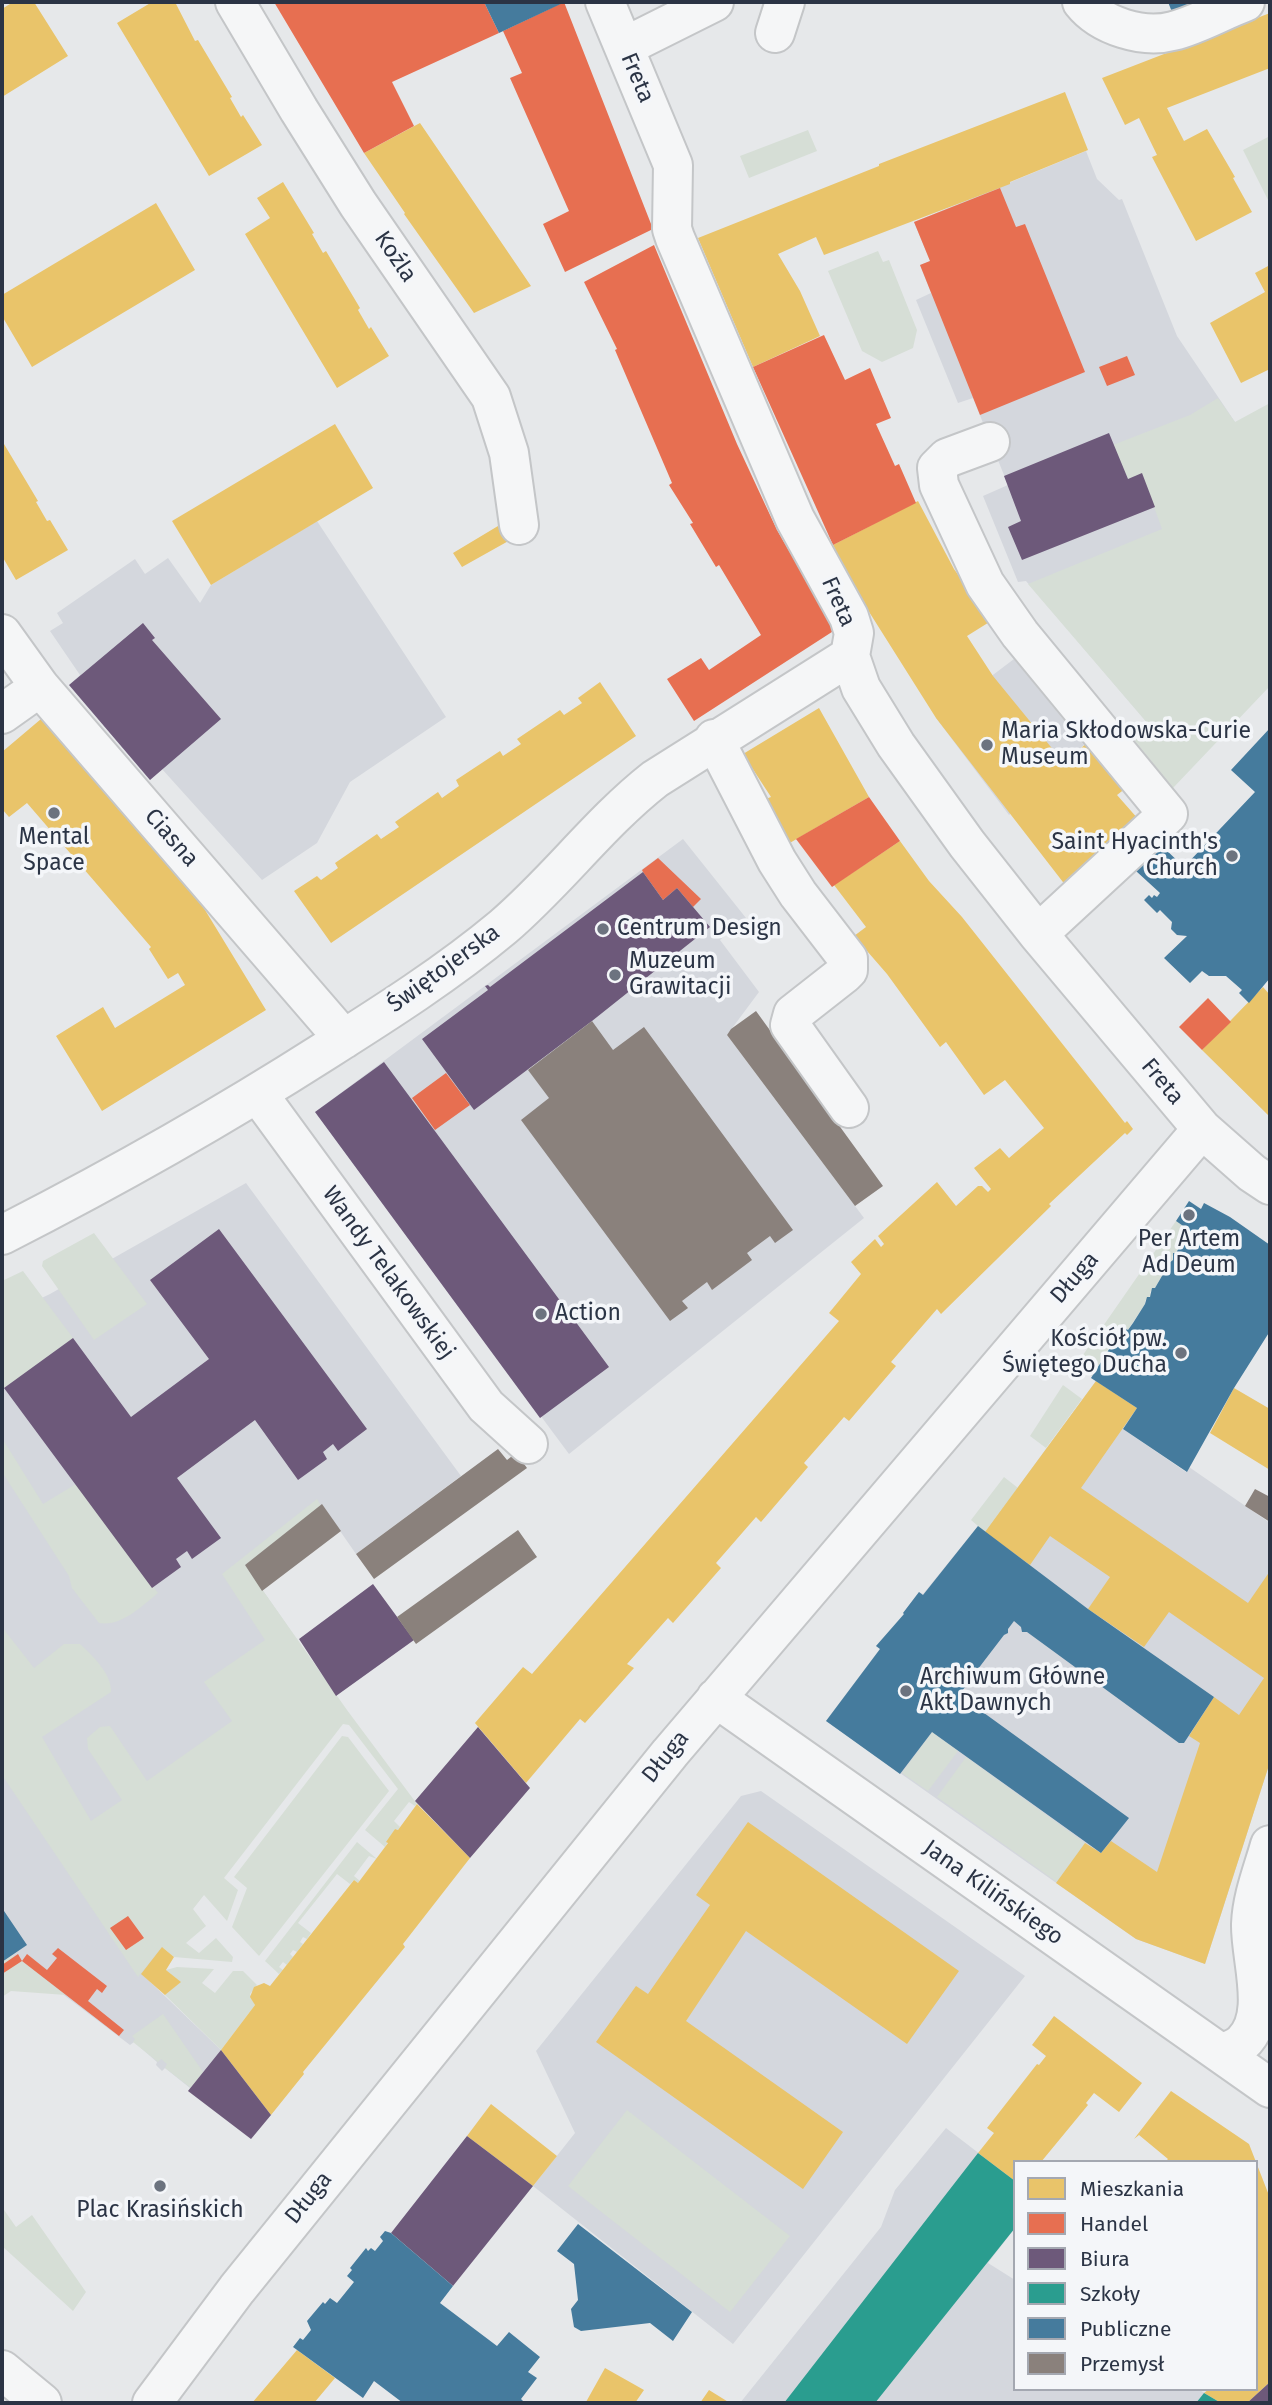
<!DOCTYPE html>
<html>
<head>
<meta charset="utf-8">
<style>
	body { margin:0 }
	#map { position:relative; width:1272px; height:2405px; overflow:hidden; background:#e6e8ea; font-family:"Fira Sans",sans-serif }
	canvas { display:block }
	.frame { position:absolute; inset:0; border:4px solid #2b3445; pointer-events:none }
	.legend { position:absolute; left:1013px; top:2160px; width:245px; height:231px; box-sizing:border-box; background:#f4f6f9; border:2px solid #a4a8b1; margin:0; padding:9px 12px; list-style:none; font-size:21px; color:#2b3445 }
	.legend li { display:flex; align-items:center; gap:14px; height:35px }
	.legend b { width:35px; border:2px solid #a4a8b1 }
</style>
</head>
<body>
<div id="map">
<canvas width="1272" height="2405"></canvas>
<div class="frame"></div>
<ul class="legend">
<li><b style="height:19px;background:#e9c46a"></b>Mieszkania</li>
<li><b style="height:19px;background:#e76f51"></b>Handel</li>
<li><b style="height:19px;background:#6d597a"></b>Biura</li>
<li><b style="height:19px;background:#2a9d8f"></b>Szkoły</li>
<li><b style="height:19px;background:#457b9d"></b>Publiczne</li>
<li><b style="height:19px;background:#8a817c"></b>Przemysł</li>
</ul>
</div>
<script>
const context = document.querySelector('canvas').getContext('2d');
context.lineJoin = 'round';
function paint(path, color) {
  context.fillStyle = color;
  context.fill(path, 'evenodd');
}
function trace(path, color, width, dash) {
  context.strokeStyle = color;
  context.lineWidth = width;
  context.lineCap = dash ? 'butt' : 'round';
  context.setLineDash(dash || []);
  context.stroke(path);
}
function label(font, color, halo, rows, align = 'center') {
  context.font = font + ' "Fira Sans",sans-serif';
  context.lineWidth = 7;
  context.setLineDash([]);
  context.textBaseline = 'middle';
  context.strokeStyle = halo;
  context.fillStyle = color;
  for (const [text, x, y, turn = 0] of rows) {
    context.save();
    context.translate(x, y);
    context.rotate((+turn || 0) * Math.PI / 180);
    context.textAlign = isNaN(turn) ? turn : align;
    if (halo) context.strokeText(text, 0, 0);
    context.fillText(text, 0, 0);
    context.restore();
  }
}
paint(new Path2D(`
	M 1086,151 L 1097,179 L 1119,200 L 1122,199 L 1177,336 L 1235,422 L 1150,726 L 1026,581 L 1018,582 L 983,496 L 1008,485 L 973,398 L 958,403 L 916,300 L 931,293 L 920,265 L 930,261 L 914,222 Z
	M 317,521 L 446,717 L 350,782 L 317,843 L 262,880 L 162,769 L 150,780 L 69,685 L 80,675 L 50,631 L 63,623 L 57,613 L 135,559 L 145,574 L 168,558 L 200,603 L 211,585 Z
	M 1014,659 L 1084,745 L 1009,815 L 936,718 Z
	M 683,839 L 746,918 L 720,940 L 759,992 L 727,1035 L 864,1218 L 569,1454 L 315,1112 Z
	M 246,1183 L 461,1476 L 356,1554 L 322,1505 L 245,1565 L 347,1711 L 142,1974 L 221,2050 L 271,2115 L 251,2139 L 188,2091 L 190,2088 L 165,2068 L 162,2071 L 156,2065 L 157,2062 L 134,2042 L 130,2045 L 11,1955 L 2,1962 L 2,1317 L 50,1294 Z
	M 1096,1381 L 1137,1408 L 1123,1429 L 1186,1472 L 1189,1467 L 1270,1523 L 1270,1762 L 1205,1964 L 1136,1939 L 826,1721 L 880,1649 L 876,1646 L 904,1615 L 903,1613 L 919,1592 L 923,1594 L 978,1526 L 985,1532 Z
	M 761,1791 L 1025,1976 L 733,2344 L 533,2186 L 575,2133 L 536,2051 L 741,1796 Z
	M 946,2128 L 1015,2181 L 1015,2228 L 988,2263 L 1015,2280 L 1015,2389 L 1198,2389 L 1221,2403 L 740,2403 L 881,2227 L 895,2190 Z`), '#d4d7dd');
paint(new Path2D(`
	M 808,130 L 817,151 L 749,178 L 740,156 Z
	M 1270,136 L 1270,204 L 1243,150 Z
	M 878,251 L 883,262 L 889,260 L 917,330 L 913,348 L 882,362 L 862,351 L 828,271 Z
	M 1218,398 L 1235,422 L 1270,403 L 1270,686 L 1173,788 L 1135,741 L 1149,725 L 1028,584 L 1162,529 L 1142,474 L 1128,479 L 1113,445 L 1190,415 Z
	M 1176,1221 L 1189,1230 L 1176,1253 L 1172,1256 L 1173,1260 L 1165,1266 L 1166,1269 L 1155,1288 L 1150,1292 L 1151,1295 L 1145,1301 L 1145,1304 L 1128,1330 L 1122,1327 L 1092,1376 L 1076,1365 Z
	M 94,1233 L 147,1304 L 94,1340 L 42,1266 L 43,1261 Z
	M 23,1271 L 73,1338 L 2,1390 L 2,1281 Z
	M 1063,1385 L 1082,1399 L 1046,1448 L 1030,1436 Z
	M 2,1438 L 43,1504 L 76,1484 L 158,1593 C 142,1606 121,1627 99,1623 L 72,1588 L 69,1576 L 2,1472 Z
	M 1004,1477 L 1018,1488 L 985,1532 L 971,1520 Z
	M 317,1499 L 321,1506 L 245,1565 L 347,1710 L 417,1804 L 415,1806 L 409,1802 L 394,1821 L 400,1827 L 398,1830 L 395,1829 L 385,1847 L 365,1830 L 398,1789 L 349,1725 L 343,1724 L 224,1878 L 238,1890 L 227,1921 L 204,1895 L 193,1909 L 206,1926 L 186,1943 L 199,1953 L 216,1938 L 233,1957 L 232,1962 L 174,1957 L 162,1947 L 138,1977 L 2,1775 L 2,1627 L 34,1668 L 64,1644 L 80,1644 C 92,1655 112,1674 111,1692 L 42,1737 L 91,1821 L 122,1800 L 88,1749 L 87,1738 L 100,1727 L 110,1726 L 147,1781 L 232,1721 L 204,1682 L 265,1640 L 222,1574 Z
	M 932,1732 L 958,1751 L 928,1791 L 902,1773 Z
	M 342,1736 L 348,1737 L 389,1791 L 259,1956 L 232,1927 L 247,1888 L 234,1877 Z
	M 966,1757 L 1085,1843 L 1057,1882 L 937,1797 Z
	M 357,1842 L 377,1859 L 369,1856 L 354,1876 L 360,1881 L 358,1883 L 354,1880 L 350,1884 L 337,1874 L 298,1923 L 311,1933 L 307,1939 L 303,1937 L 300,1942 L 303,1944 L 297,1952 L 293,1950 L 290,1954 L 293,1957 L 287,1965 L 283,1962 L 279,1967 L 283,1970 L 279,1974 L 265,1961 Z
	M 12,1955 L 15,1960 L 19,1958 L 22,1961 L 66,1995 L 11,1991 L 2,1997 L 2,1962 Z
	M 177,1967 L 214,1969 L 202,1983 L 215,1993 L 233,1971 L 243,1971 L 257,1985 L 250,1994 L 255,2005 L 221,2050 L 165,1995 L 180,1982 L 166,1970 Z
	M 163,2014 L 203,2072 L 191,2088 L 165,2068 L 167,2064 L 161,2059 L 158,2062 L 133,2042 L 135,2039 L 132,2036 Z
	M 627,2110 L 790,2236 L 730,2312 L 568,2186 Z
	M 2,2207 L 16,2227 L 32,2215 L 86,2292 L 73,2311 L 2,2246 Z`), '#d6ded6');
paint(new Path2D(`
	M 13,2 L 34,2 L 68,56 L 2,97 L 2,9 Z
	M 152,2 L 175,2 L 195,41 L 198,40 L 232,97 L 230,98 L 241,117 L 243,115 L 262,145 L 209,176 L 117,23 Z
	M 1270,13 L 1270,68 L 1167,108 L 1184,141 L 1207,129 L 1235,177 L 1233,178 L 1252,212 L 1196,241 L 1152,157 L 1157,155 L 1139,118 L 1125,125 L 1102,78 Z
	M 1065,92 L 1088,150 L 1010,182 L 1010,184 L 824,255 L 816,237 L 778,254 L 800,291 L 820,336 L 753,367 L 698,238 L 879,166 L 879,164 Z
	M 420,123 L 531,286 L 474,313 L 404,214 L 405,213 L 364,153 Z
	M 283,182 L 314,233 L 312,234 L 323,253 L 326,251 L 360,308 L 358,310 L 369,329 L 371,327 L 389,356 L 337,388 L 245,234 L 270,218 L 257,198 Z
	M 156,203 L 195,270 L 32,367 L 2,316 L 2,295 Z
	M 1270,265 L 1270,369 L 1241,383 L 1210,323 L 1265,292 L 1255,273 Z
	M 335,424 L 373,488 L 211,585 L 172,521 Z
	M 4,444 L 38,501 L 36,502 L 47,521 L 50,520 L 68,550 L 16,580 L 2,556 L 2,445 Z
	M 918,501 L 954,569 L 991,621 L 967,636 L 993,676 L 1064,763 L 1088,742 L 1126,788 L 1117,795 L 1139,820 L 1066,886 L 936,718 L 854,588 L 833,545 Z
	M 503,523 L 512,539 L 462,567 L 453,553 Z
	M 600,682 L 636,736 L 331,943 L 294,891 L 317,876 L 321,880 L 338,868 L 335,863 L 377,834 L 381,839 L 399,827 L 395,822 L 438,792 L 442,798 L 459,786 L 456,780 L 500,751 L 503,756 L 521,744 L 517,739 L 560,710 L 564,715 L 582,703 L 578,698 Z
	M 819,708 L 869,797 L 788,844 L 763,800 L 771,797 L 743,754 Z
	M 41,719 L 202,905 L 266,1010 L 102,1111 L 56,1036 L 103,1007 L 115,1028 L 185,985 L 178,973 L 168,979 L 149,949 L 151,947 L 27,803 L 9,817 L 2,809 L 2,752 Z
	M 900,841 L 929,881 L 962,917 L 1125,1123 L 1127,1121 L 1133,1129 L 1127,1135 L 1125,1133 L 1049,1204 L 1051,1206 L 941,1314 L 937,1309 L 891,1362 L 896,1366 L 849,1421 L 844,1417 L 804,1463 L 808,1467 L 761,1522 L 756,1517 L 716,1563 L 721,1568 L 673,1623 L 668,1618 L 627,1664 L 634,1668 L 585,1723 L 580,1719 L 526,1783 L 475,1723 L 523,1667 L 532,1674 L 839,1321 L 829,1313 L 861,1274 L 851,1262 L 875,1239 L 881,1247 L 884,1244 L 878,1236 L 937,1182 L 956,1206 L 978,1186 L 982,1186 L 988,1192 L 991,1189 L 974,1168 L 1000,1148 L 1009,1158 L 1044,1128 L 1005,1080 L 984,1095 L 946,1042 L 940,1047 L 887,974 L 854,936 L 866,927 L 834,885 Z
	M 1263,987 L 1270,995 L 1270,1117 L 1202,1050 Z
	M 1096,1381 L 1137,1408 L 1081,1488 L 1248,1603 L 1270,1571 L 1270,1762 L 1205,1964 L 1136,1939 L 1056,1883 L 1085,1843 L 1101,1853 L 1111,1841 L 1157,1872 L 1200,1743 L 1189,1736 L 1214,1697 L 1239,1715 L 1264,1678 L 1169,1612 L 1144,1647 L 1088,1609 L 1110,1577 L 1050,1536 L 1030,1565 L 985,1532 Z
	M 1234,1388 L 1270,1409 L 1270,1470 L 1210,1433 Z
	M 417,1804 L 470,1858 L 403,1944 L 405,1947 L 303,2072 L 304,2074 L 271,2115 L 221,2050 L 255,2005 L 250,1997 L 254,1987 L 264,1983 L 270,1986 L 354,1880 L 358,1883 L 388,1843 L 386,1842 L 395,1829 L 398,1830 Z
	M 748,1822 L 959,1971 L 907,2044 L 746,1931 L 686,2021 L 843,2132 L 803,2189 L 596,2042 L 636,1986 L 648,1994 L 710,1905 L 696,1895 Z
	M 162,1947 L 174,1957 L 166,1970 L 181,1982 L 165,1995 L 141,1974 Z
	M 1054,2016 L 1142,2083 L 1119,2112 L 1094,2093 L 1086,2103 L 1088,2105 L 1041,2162 L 1015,2162 L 1015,2181 L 978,2153 L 994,2133 L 987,2128 L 1037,2064 L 1039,2065 L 1046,2056 L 1032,2045 Z
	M 1171,2091 L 1249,2144 L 1256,2162 L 1165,2162 L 1168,2159 L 1139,2135 L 1134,2139 Z
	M 491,2104 L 557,2156 L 533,2186 L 467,2136 Z
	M 1256,2162 L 1270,2198 L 1270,2382 L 1247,2403 L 1221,2403 L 1204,2393 L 1209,2389 L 1256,2389 Z
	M 297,2350 L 335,2378 L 314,2403 L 252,2403 Z
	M 605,2368 L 644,2390 L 635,2403 L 586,2402 Z
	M 709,2390 L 730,2403 L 700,2403 Z`), '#e9c46a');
paint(new Path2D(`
	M 274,2 L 484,2 L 499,33 L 392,82 L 414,126 L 364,153 Z
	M 564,2 L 653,229 L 565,272 L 543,224 L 569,211 L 510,78 L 522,73 L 503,31 Z
	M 1000,188 L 1016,227 L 1025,224 L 1085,372 L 980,415 L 920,265 L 930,261 L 914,222 Z
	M 654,245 L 737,444 L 777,530 L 835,630 L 694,721 L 667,679 L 701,658 L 709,670 L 761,635 L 719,565 L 716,567 L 690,524 L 693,523 L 669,485 L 672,483 L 615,350 L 617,349 L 584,282 Z
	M 824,335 L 845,380 L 870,368 L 891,418 L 876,424 L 895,466 L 899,464 L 916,503 L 833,545 L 753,367 Z
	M 1127,356 L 1135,375 L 1107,386 L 1099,367 Z
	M 869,797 L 900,841 L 832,887 L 796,839 Z
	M 658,858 L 701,899 L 693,907 L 677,888 L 663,900 L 643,872 L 642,870 Z
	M 1208,998 L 1231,1022 L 1202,1050 L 1179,1027 Z
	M 446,1073 L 470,1105 L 435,1130 L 412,1098 Z
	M 128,1916 L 144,1938 L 126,1950 L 110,1928 Z
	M 58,1948 L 107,1986 L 102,1993 L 97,1989 L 88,2001 L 124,2030 L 119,2036 L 22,1961 L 27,1954 L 47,1970 L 57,1958 L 52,1954 Z
	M 18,1954 L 22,1961 L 2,1974 L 2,1965 Z`), '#e76f51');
paint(new Path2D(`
	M 1109,433 L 1128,479 L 1142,473 L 1155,507 L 1022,560 L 1008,527 L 1021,521 L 1004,476 Z
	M 143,623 L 155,638 L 152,640 L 221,719 L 150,780 L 69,685 Z
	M 643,872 L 663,900 L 677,888 L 710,927 L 592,1021 L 474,1110 L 422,1039 L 488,990 L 485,986 L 488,985 L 490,987 Z
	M 384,1062 L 609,1367 L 540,1418 L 315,1112 Z
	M 219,1229 L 367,1429 L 338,1451 L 333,1444 L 323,1452 L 327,1459 L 298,1480 L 255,1420 L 177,1478 L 221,1538 L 192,1559 L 187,1551 L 176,1559 L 181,1567 L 152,1588 L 4,1388 L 73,1338 L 131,1417 L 209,1359 L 150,1280 Z
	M 373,1584 L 414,1640 L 336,1696 L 299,1639 Z
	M 478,1727 L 530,1788 L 470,1858 L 415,1801 Z
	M 221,2050 L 271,2115 L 251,2139 L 188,2091 Z
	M 467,2136 L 533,2186 L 453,2286 L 391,2233 Z
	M 1270,2382 L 1270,2403 L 1247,2403 Z`), '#6d597a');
paint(new Path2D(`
	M 978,2153 L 1015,2181 L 1015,2228 L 875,2403 L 784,2403 Z
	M 1204,2393 L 1221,2403 L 1196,2403 Z`), '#2a9d8f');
paint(new Path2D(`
	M 484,2 L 565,2 L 499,33 Z
	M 1168,2 L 1197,2 L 1172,12 Z
	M 1270,728 L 1270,978 L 1249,1003 L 1239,993 L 1242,990 L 1226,976 L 1209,976 L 1202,971 L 1190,983 L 1164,958 L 1187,936 L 1177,935 L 1171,929 L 1172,922 L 1160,910 L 1157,913 L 1144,900 L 1149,895 L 1152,898 L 1154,895 L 1157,897 L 1160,893 L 1136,871 L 1162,846 L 1184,867 L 1255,792 L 1231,770 Z
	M 1189,1201 L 1201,1209 L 1204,1203 L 1230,1217 L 1270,1245 L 1270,1331 L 1234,1388 L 1187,1472 L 1123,1429 L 1137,1408 L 1091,1378 L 1123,1327 L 1128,1330 L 1133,1323 L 1145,1304 L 1147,1297 L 1150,1297 L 1152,1288 L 1155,1288 L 1166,1269 L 1165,1266 L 1173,1260 L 1173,1253 L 1176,1253 L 1189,1230 L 1176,1221 Z
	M 978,1526 L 1088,1609 L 1214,1697 L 1184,1743 L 1179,1743 L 1027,1632 L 1022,1632 L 1021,1627 L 1014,1621 L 1008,1629 L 1008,1633 L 1004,1635 L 968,1682 L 969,1686 L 965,1687 L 959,1695 L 967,1701 L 972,1701 L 973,1705 L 1129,1818 L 1101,1853 L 932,1732 L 900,1774 L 826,1721 L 880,1649 L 876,1646 L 904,1614 L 903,1613 L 919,1592 L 923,1595 Z
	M 2,1908 L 27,1945 L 2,1962 Z
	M 578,2224 L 692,2312 L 673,2341 L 650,2323 L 581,2331 L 574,2327 L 571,2309 L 578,2300 L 574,2264 L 557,2251 Z
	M 385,2231 L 391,2233 L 453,2286 L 440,2303 L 497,2346 L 509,2332 L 540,2357 L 528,2372 L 537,2378 L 521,2399 L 523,2401 L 521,2403 L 403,2403 L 374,2381 L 363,2398 L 293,2347 L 300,2338 L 303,2340 L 311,2330 L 307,2321 L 323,2302 L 325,2304 L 330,2298 L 337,2303 L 354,2282 L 347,2276 L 352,2270 L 350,2268 L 366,2248 L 368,2251 L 371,2248 L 375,2251 L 383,2241 L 380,2237 Z`), '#457b9d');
paint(new Path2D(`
	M 756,1011 L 883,1186 L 855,1206 L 727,1035 L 731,1029 Z
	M 592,1021 L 613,1050 L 644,1027 L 793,1230 L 775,1243 L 770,1236 L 747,1253 L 752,1260 L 712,1290 L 707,1282 L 682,1301 L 688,1308 L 670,1321 L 521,1120 L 549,1098 L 528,1070 Z
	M 498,1449 L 507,1460 L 516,1453 L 527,1468 L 374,1579 L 356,1554 Z
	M 1255,1489 L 1270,1497 L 1270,1522 L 1245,1506 Z
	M 322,1504 L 341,1531 L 262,1591 L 245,1565 Z
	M 518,1530 L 537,1557 L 416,1644 L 397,1617 Z`), '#8a817c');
const minor = new Path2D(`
	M 235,2 L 299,110 L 358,204 L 491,397 L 509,453 L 519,525
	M 605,2 L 673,165 L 672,229 L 675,238 L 795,519 L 849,617 L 854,633 L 850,656 L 861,688 L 896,745 L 967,844 L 1038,934 L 1202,1129 L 1252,1173 L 1270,1185
	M 1082,2 C 1101,26 1143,39 1173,31 C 1197,25 1221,11 1245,2
	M 775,33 L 785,2
	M 624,47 L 714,2
	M 990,442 L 947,458 L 937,468 L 939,485 L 985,584 L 1020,634 L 1168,814 L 1038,934
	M 2,634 L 40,687 L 344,1039
	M 2,714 L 40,687
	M 714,739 L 777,861 L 798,894 L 848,959 L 848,970 L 844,974 L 793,1014 L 790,1025 L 849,1108
	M 258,1094 L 486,1406 L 528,1444
	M 2,1235 C 112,1179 220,1118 325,1051 C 385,1013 448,973 503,927 C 557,881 599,823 655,779 L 850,656
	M 716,1698 L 1270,2088
	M 1223,2053 C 1229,2050 1237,2048 1242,2043 C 1272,2016 1250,1959 1251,1924 C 1252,1897 1263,1870 1270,1845
	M 2,2370 L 42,2403
	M 152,2403 L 237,2289 L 670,1753 L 1202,1129`);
trace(minor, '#c4c6c8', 42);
trace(minor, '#f5f6f7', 38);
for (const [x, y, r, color] of [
	[987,745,7,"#6c737f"],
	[54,813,7,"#6c737f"],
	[1232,856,7,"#6c737f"],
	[603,929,7,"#6c737f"],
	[615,975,7,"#6c737f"],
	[1189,1215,7,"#6c737f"],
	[541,1314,7,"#6c737f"],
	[1181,1353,7,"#6c737f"],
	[906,1691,7,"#6c737f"],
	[160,2186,7,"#6c737f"]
]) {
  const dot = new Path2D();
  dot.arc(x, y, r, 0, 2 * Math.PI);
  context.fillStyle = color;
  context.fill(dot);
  trace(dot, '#f4f6f9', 2.5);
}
label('23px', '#2b3445', '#f4f6f9', [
	["Freta",637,78,67],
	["Koźla",395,257,56],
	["Freta",838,602,66],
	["Ciasna",171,838,49],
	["Świętojerska",444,969,-36],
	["Freta",1162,1082,50],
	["Wandy Telakowskiej",388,1273,54],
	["Długa",1075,1278,-49],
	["Długa",666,1757,-51],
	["Jana Kilińskiego",993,1893,35],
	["Długa",309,2198,-51]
]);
label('23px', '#2b3445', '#f4f6f9', [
	["Maria Skłodowska-Curie",1001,732],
	["Museum",1001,758],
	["Mental",54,838,"center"],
	["Space",54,864,"center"],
	["Saint Hyacinth's",1218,843,"right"],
	["Church",1218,869,"right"],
	["Centrum Design",617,929],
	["Muzeum",629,962],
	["Grawitacji",629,988],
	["Per Artem",1189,1240,"center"],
	["Ad Deum",1189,1266,"center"],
	["Action",555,1314],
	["Kościół pw.",1167,1340,"right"],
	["Świętego Ducha",1167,1366,"right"],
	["Archiwum Główne",920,1678],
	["Akt Dawnych",920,1704],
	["Plac Krasińskich",160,2211,"center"]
], 'left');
</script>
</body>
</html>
